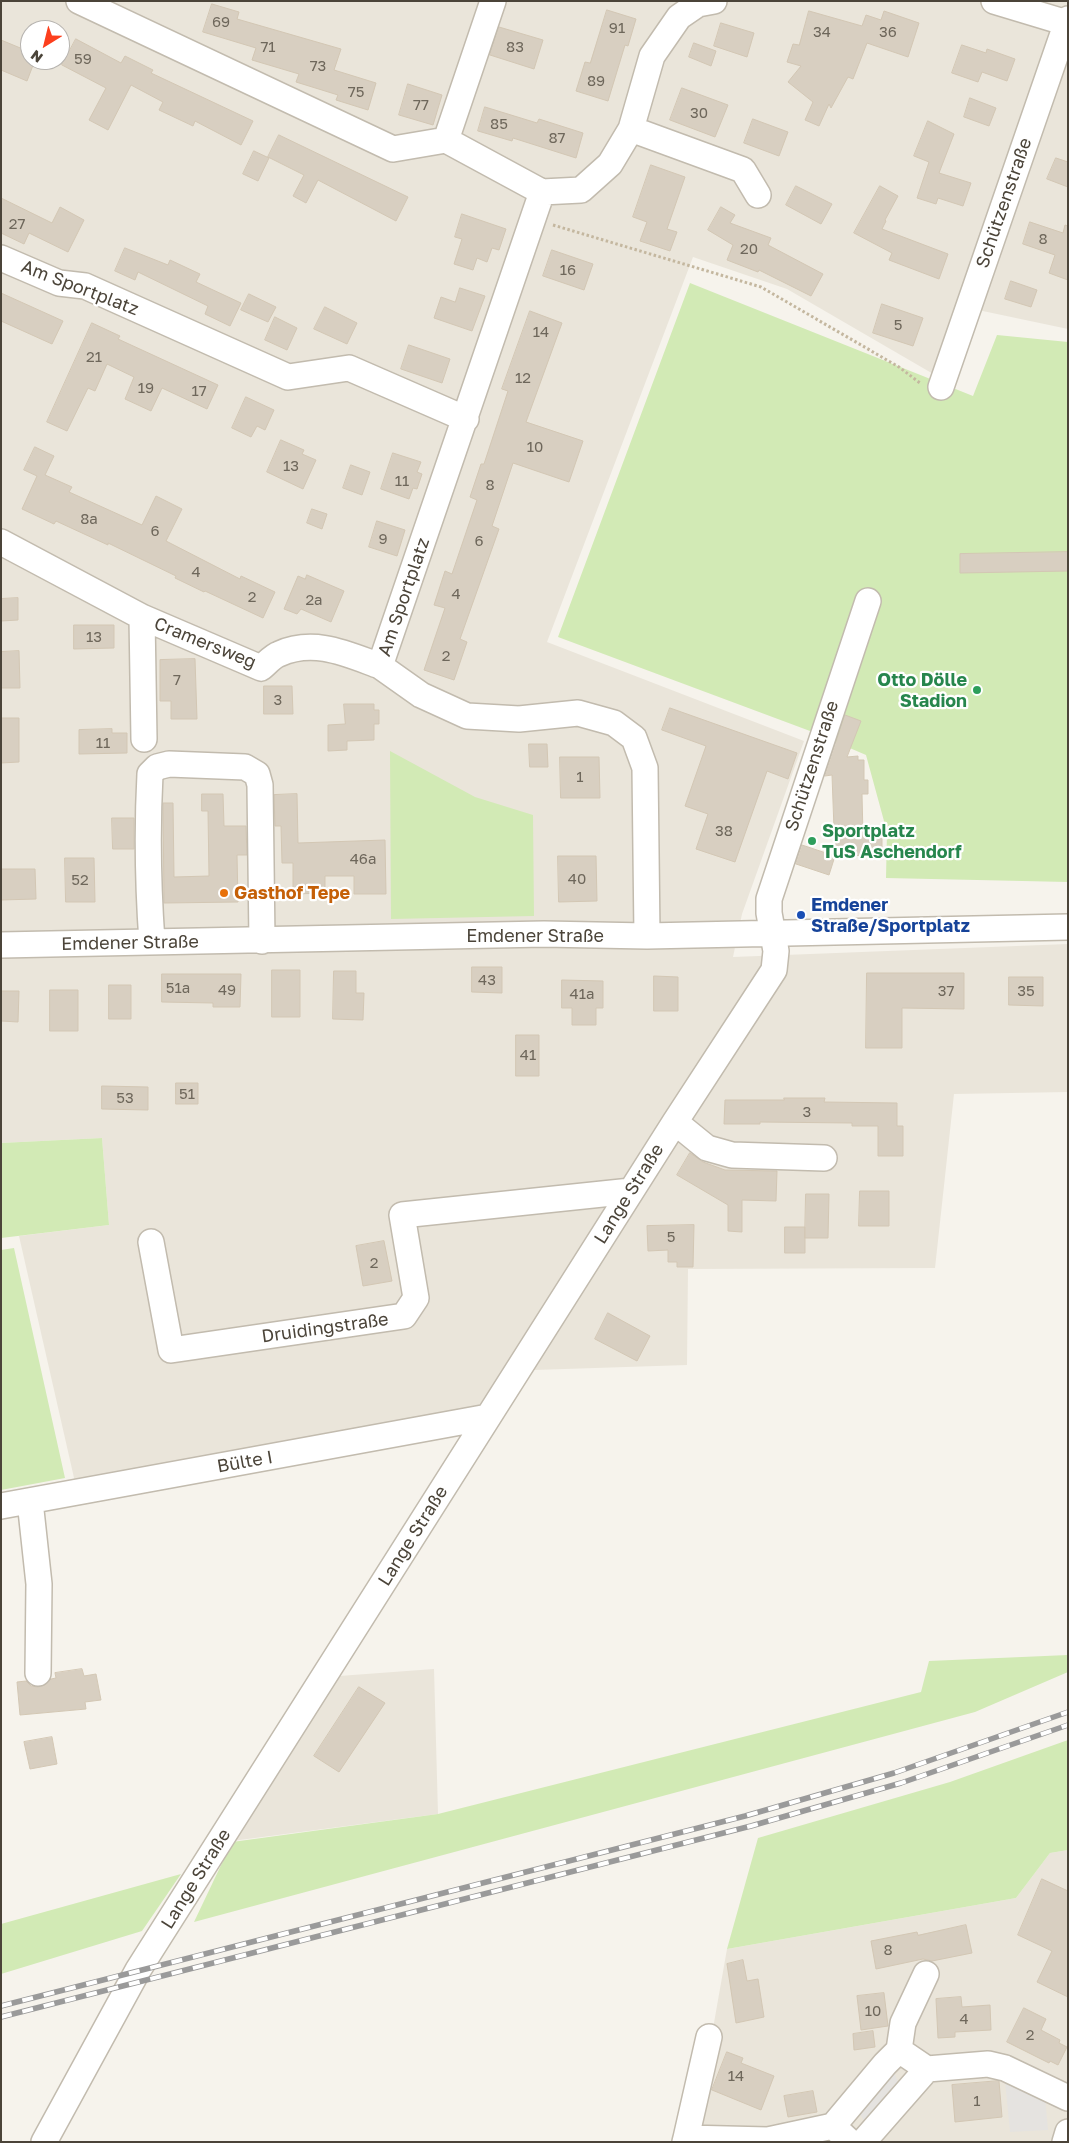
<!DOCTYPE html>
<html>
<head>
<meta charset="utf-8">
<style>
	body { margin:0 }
	#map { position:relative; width:1069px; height:2143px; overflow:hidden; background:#f6f3ec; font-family:"Golos Text",sans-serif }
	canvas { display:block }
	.frame { position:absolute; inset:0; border:2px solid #4b4439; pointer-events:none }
	.north { position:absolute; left:20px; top:20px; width:50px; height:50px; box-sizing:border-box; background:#fff; border:1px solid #b7b4b0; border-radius:50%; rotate:216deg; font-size:14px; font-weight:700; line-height:20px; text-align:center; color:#4b4439 }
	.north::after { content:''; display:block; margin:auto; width:18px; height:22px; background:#fc3f1d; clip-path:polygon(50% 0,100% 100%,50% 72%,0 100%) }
</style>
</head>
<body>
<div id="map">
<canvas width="1069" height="2143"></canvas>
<div class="frame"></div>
<div class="north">N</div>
</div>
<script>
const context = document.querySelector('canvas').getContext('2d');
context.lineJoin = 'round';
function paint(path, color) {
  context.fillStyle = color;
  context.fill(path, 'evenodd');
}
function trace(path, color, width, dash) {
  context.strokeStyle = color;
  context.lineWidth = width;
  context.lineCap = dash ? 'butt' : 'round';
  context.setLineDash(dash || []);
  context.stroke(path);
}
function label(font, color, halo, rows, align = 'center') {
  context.font = font + ' "Golos Text",sans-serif';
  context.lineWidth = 4.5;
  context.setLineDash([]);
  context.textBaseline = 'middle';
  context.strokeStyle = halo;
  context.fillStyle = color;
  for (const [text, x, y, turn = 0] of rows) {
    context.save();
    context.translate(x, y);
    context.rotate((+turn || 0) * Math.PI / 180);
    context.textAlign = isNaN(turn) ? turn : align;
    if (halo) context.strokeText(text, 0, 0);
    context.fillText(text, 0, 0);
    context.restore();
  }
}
paint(new Path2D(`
	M 1,1 L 1068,1 L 1068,329 L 959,306 L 935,375 L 787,289 L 693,257 L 547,642 L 804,741 L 742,914 L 733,957 L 1068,944 L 1068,1092 L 954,1094 L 935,1268 L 688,1269 L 687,1365 L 534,1370 L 507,1411 L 77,1491 L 19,1236 L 109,1225 L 102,1138 L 1,1143 ZM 30,30 L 60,30 L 60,60 L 30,60 Z
	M 434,1669 L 438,1814 L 232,1841 L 339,1676 Z
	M 1068,1850 L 1068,2142 L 693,2142 L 727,1949 L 1016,1898 L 1050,1853 Z`), '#eae5da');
paint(new Path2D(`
	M 690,283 L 973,396 L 997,335 L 1068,342 L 1068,882 L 886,878 L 887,832 L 866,755 L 810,731 L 558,637 Z
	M 390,751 L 475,797 L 533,815 L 534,916 L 391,919 Z
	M 102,1138 L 109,1225 L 1,1238 L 1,1143 Z
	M 14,1248 L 65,1478 L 1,1490 L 1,1250 Z
	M 1068,1655 L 1068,1672 L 975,1712 L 194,1922 L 232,1842 L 438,1814 L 921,1692 L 929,1661 Z
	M 1068,1740 L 1068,1850 L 1050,1853 L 1016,1898 L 727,1949 L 758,1838 L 950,1782 Z
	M 181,1874 L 142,1931 L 1,1974 L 1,1924 Z`), '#d2eab5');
paint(new Path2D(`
	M 891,2065 L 900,2087 L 868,2126 L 856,2108 Z
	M 1005,2081 L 1034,2088 L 1036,2099 L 1045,2098 L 1048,2130 L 1010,2132 Z`), '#e5e3e0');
const building = new Path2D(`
	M 212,4 L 239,12 L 237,19 L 341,49 L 334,70 L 376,83 L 368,110 L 336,100 L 338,95 L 296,82 L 299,74 L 252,60 L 256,48 L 203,32 Z
	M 607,10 L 636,19 L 628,46 L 625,45 L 608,101 L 576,91 L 585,62 L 590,63 Z
	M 809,11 L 862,26 L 866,15 L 881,20 L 884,11 L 919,23 L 908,57 L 867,43 L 853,79 L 848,77 L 831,108 L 829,104 L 819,126 L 805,120 L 813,102 L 788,82 L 801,66 L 787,62 L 793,44 L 799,45 Z
	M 721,23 L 754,33 L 747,57 L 714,46 Z
	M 499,27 L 543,40 L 534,69 L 490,55 Z
	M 76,39 L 121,63 L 125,56 L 153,70 L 151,73 L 253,121 L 241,145 L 195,121 L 193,126 L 159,110 L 163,102 L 131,85 L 108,130 L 89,120 L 106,88 L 62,65 Z
	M 1,40 L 30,52 L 30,60 L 35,60 L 27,81 L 1,70 Z
	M 694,43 L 716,51 L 711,66 L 689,57 Z
	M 962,45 L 986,53 L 987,49 L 1015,59 L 1007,81 L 982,72 L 978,82 L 952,73 Z
	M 408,84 L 442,95 L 433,125 L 399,115 Z
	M 682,88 L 728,105 L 715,137 L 670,120 Z
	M 970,98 L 996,108 L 989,126 L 964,117 Z
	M 485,107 L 537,123 L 539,119 L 583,133 L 576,158 L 513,138 L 512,141 L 478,131 Z
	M 753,119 L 788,132 L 779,156 L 744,143 Z
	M 928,121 L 954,134 L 939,173 L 971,183 L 963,206 L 938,198 L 936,204 L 917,198 L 929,162 L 914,156 Z
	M 279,135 L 408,197 L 396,221 L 318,180 L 306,203 L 293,196 L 304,175 L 268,157 Z
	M 254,151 L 269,158 L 258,181 L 243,174 Z
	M 1056,158 L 1068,162 L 1068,187 L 1047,179 Z
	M 651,165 L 685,177 L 667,229 L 677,232 L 670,251 L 640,241 L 647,222 L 633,217 Z
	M 796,186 L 832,204 L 821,224 L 786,205 Z
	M 880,186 L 898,196 L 885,220 L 886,221 L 882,229 L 948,254 L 939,279 L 889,260 L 892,253 L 854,233 Z
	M 1,198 L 52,223 L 60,207 L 84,220 L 68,252 L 29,233 L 24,244 L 1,233 Z
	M 721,207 L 735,215 L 730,223 L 771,238 L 768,245 L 823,274 L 811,296 L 759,270 L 758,272 L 727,260 L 733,245 L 708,230 Z
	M 462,214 L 506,229 L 499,250 L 492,248 L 487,262 L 477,258 L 473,270 L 454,264 L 462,239 L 455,237 Z
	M 1030,222 L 1063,233 L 1065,225 L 1068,226 L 1068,280 L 1049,273 L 1055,255 L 1023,244 Z
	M 125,248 L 168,265 L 170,260 L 200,274 L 196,282 L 241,303 L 230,326 L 205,314 L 208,306 L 138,272 L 135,280 L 115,271 Z
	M 552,250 L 593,264 L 584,290 L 543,276 Z
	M 1011,281 L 1037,290 L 1031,307 L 1005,299 Z
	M 460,288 L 485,296 L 472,331 L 434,318 L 441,297 L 455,302 Z
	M 1,293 L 63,321 L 52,344 L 1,321 Z
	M 249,294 L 276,307 L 268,322 L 241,310 Z
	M 882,304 L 923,318 L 913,346 L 873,333 Z
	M 325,307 L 357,323 L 347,344 L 314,329 Z
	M 530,311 L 562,323 L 526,422 L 583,441 L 569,482 L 513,463 L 492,526 L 499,529 L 460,639 L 467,642 L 454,680 L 424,670 L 445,608 L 434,605 L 445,571 L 452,574 L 477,500 L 470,497 L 481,464 L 484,464 L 508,391 L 502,389 Z
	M 275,317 L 297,328 L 287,350 L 265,340 Z
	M 92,323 L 120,336 L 118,339 L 218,385 L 207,409 L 162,388 L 151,411 L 125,399 L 134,377 L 107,364 L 95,391 L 88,388 L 67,431 L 47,422 Z
	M 409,345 L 450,359 L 442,383 L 401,369 Z
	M 246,397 L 274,410 L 265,430 L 257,426 L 251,437 L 232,428 Z
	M 281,440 L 304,450 L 302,454 L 316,460 L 303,489 L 267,472 Z
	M 35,447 L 54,456 L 45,475 L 72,487 L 69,492 L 142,525 L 156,496 L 182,509 L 166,541 L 240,579 L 241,576 L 275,592 L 263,618 L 205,591 L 204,592 L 175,578 L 176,576 L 108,543 L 108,545 L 56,521 L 54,524 L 22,509 L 37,476 L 24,470 Z
	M 393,453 L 421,462 L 417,472 L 422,474 L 417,489 L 413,488 L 409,499 L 381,489 Z
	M 351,465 L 370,472 L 362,495 L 343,488 Z
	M 312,509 L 327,514 L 322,529 L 307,523 Z
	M 377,521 L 405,530 L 397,556 L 369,547 Z
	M 1068,552 L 1068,571 L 960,573 L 960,554 Z
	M 307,575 L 344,591 L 331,622 L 301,609 L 297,614 L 284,609 L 298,576 L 305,579 Z
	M 18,598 L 18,620 L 1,621 L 1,599 Z
	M 74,625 L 114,625 L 114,648 L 74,649 Z
	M 19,651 L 20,688 L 1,688 L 1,652 Z
	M 195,659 L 197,719 L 171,719 L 171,701 L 160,701 L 160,660 Z
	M 264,686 L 292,686 L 293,714 L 264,714 Z
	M 344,704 L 374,704 L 374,710 L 379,710 L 379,724 L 374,724 L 374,740 L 347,741 L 347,750 L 328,751 L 328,725 L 345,724 Z
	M 670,708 L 797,753 L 788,779 L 767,771 L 735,862 L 696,849 L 708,814 L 685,806 L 706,746 L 662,730 Z
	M 845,715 L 861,721 L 847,757 L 858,756 L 858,760 L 864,760 L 864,780 L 868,780 L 868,794 L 862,794 L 863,836 L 882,836 L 882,855 L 835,856 L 832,775 L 825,776 Z
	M 1,718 L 19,718 L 19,762 L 1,763 Z
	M 112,729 L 112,733 L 127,733 L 127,753 L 79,754 L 79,730 Z
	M 529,744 L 547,744 L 548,767 L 530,767 Z
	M 560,757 L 599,757 L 600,798 L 561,798 Z
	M 202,794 L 223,794 L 224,826 L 246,826 L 247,855 L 237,855 L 238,902 L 164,903 L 163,803 L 173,803 L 174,877 L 209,876 L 208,811 L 202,811 Z
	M 297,794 L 298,843 L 385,840 L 386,894 L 354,894 L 354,876 L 325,876 L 325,893 L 293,894 L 293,863 L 282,863 L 281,826 L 275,826 L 274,795 Z
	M 112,818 L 134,818 L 134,849 L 113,849 Z
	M 802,845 L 835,856 L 829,875 L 796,864 Z
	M 558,856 L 596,856 L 597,901 L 559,902 Z
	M 65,858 L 94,858 L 95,902 L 66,902 Z
	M 1,869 L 35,869 L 36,899 L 1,900 Z
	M 472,967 L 502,967 L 502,993 L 472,992 Z
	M 272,970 L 300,970 L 300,1017 L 272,1017 Z
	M 334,971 L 356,971 L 356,993 L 364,993 L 363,1020 L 333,1019 Z
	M 867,973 L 964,973 L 964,1009 L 902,1008 L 902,1048 L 866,1048 Z
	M 162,974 L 241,974 L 240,1007 L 213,1007 L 213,1003 L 162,1002 Z
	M 654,976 L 678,977 L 678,1011 L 654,1011 Z
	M 1009,977 L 1043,977 L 1043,1006 L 1009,1005 Z
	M 562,980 L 603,981 L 603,1008 L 596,1008 L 596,1025 L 572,1025 L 572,1008 L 562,1008 Z
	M 109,985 L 131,985 L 131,1019 L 109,1019 Z
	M 50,990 L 78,990 L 78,1031 L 50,1031 Z
	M 1,991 L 19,991 L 18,1022 L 1,1021 Z
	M 516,1035 L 539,1035 L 539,1076 L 516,1076 Z
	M 176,1083 L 198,1083 L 198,1104 L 176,1104 Z
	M 102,1086 L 148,1087 L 148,1110 L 102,1109 Z
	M 784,1098 L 825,1098 L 824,1102 L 897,1103 L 897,1126 L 903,1126 L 903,1156 L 878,1156 L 878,1126 L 852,1126 L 852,1123 L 760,1122 L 760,1124 L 724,1124 L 725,1100 L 784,1100 Z
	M 690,1153 L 703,1162 L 725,1170 L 777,1171 L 776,1201 L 742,1200 L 742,1232 L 728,1231 L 728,1205 L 677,1175 Z
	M 860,1191 L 889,1191 L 889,1226 L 859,1226 Z
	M 806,1194 L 829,1194 L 828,1238 L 805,1238 Z
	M 694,1225 L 693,1267 L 677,1267 L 677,1262 L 668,1262 L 668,1250 L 648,1251 L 647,1226 Z
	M 785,1227 L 805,1227 L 805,1253 L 785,1253 Z
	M 384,1241 L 392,1281 L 363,1286 L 356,1246 Z
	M 608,1313 L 650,1336 L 637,1361 L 595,1339 Z
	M 82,1669 L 84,1676 L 96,1674 L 101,1700 L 85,1702 L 86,1709 L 20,1715 L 17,1682 L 26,1681 L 31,1686 L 38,1687 L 45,1685 L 51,1679 L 56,1678 L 55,1673 Z
	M 359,1687 L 385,1703 L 339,1772 L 314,1756 Z
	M 52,1737 L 57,1764 L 30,1769 L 24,1742 Z
	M 1042,1879 L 1068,1891 L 1068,1997 L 1037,1982 L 1052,1951 L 1018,1935 Z
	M 966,1925 L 972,1953 L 932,1961 L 923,1959 L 876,1969 L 871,1941 L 917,1932 L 918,1935 Z
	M 743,1960 L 747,1981 L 758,1979 L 764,2017 L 736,2023 L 727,1964 Z
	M 884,1993 L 888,2026 L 861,2030 L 857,1996 Z
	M 961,1997 L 962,2007 L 990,2005 L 991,2030 L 955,2032 L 955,2037 L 938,2038 L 936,1999 Z
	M 1024,2008 L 1046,2019 L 1041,2030 L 1060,2040 L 1059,2043 L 1067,2047 L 1058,2065 L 1050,2061 L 1049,2063 L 1007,2042 Z
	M 873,2031 L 875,2047 L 854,2050 L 853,2034 Z
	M 727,2052 L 743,2058 L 741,2063 L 774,2076 L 761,2110 L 712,2090 Z
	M 999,2081 L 1002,2117 L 955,2122 L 952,2085 Z
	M 813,2091 L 817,2112 L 788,2117 L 784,2096 Z`);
paint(building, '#d8cfc1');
trace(building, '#d3c7b4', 1);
const minor = new Path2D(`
	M 79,1 L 393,149 L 446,140 L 542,192
	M 994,1 L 1067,23
	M 631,129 L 743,170 L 758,195
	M 446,140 L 493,1
	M 1,258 L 59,283 L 85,286 L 288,377 L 349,368 L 466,419
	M 941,387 L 1068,19
	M 1,542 L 142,617 L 261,668 C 267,663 273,656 279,654 C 314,638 347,654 380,666
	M 142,617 L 144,739
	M 647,936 L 645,768 L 634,738 L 614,723 L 578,713 L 519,719 L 467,716 L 421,695 L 380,666 L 542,192 L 581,190 L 610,164 L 631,129 L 652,56 L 679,17 L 698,4 L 714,1
	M 152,942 C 148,886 147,830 150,774 L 157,767 L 169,764 L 245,767 L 257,774 L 260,785 L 262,941
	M 1,945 L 544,934 L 647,936 L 1068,927
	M 675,1122 L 707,1148 L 732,1155 L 824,1158
	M 151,1242 L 171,1350 L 404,1316 L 416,1298 L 402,1215 L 631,1191
	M 30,1501 L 39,1584 L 38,1673
	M 1,1506 L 488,1417
	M 899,2050 L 903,2023 L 926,1974
	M 833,2126 L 885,2064 L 899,2050 L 927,2069 L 988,2064 L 1005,2068 L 1068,2098
	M 686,2138 L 709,2037
	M 44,2142 L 138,1970 L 675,1122 L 774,970 L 776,951 L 769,913 L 769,899 L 868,601
	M 685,2142 L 686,2138 L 768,2140 L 833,2126 L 850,2142
	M 863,2142 L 927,2069
	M 1065,2142 L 1068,2132`);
trace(minor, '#c2bbae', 28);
trace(new Path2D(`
	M 553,225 L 761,287 L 899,367 L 920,383`), '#c4b79f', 3, [2.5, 2.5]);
trace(minor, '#fff', 25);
const rail = new Path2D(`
	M 1,2006 L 745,1816 L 894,1773 L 1068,1712
	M 1,2017 L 751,1826 L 901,1783 L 1068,1725`);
trace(rail, '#9a9a9a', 5.5);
trace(rail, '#fff', 4, [11]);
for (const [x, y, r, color] of [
	[977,690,5,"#2e9e5b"],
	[812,841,5,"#2e9e5b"],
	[224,893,5,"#e8710a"],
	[801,915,5,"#1a4fb4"]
]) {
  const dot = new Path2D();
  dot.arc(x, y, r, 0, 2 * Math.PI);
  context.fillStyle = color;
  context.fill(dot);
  trace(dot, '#fff', 2);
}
label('15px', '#6e675b', null, [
	["69",221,22],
	["91",617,28],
	["34",822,32],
	["36",888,32],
	["71",268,47],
	["83",515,47],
	["59",83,59],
	["73",318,66],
	["89",596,81],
	["75",356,92],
	["77",421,105],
	["30",699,113],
	["85",499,124],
	["87",557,138],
	["27",17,224],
	["8",1043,239],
	["20",749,249],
	["16",568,270],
	["5",898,325],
	["14",541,332],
	["21",94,357],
	["12",523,378],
	["19",146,388],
	["17",199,391],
	["10",535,447],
	["13",291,466],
	["11",402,481],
	["8",490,485],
	["8a",89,519],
	["6",155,531],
	["9",383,539],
	["6",479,541],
	["4",196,572],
	["4",456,594],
	["2",252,597],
	["2a",314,600],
	["13",94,637],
	["2",446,656],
	["7",177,680],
	["3",278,700],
	["11",103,743],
	["1",580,777],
	["38",724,831],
	["46a",363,859],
	["40",577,879],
	["52",80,880],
	["43",487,980],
	["51a",178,988],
	["49",227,990],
	["37",946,991],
	["35",1026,991],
	["41a",582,994],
	["41",528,1055],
	["51",187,1094],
	["53",125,1098],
	["3",807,1112],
	["5",671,1237],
	["2",374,1263],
	["8",888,1950],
	["10",873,2011],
	["4",964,2019],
	["2",1030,2035],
	["14",736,2076],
	["1",977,2101]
]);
label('18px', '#4b4439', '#fff', [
	["Schützenstraße",1004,203,-71],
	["Am Sportplatz",80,288,21],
	["Am Sportplatz",404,597,-71],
	["Cramersweg",205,643,22],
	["Schützenstraße",812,766,-72],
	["Emdener Straße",535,936],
	["Emdener Straße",130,943,-1],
	["Lange Straße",629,1194,-58],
	["Druidingstraße",325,1328,-8],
	["Bülte I",245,1462,-10],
	["Lange Straße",413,1536,-58],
	["Lange Straße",196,1879,-58]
]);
label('bold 18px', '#27864d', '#fff', [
	["Otto Dölle",967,680],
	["Stadion",967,701],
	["Sportplatz",822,831,"left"],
	["TuS Aschendorf",822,852,"left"]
], 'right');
label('bold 18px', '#c56008', '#fff', [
	["Gasthof Tepe",234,893]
], 'left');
label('bold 18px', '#164399', '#fff', [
	["Emdener",811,905],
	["Straße/Sportplatz",811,926]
], 'left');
</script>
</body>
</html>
